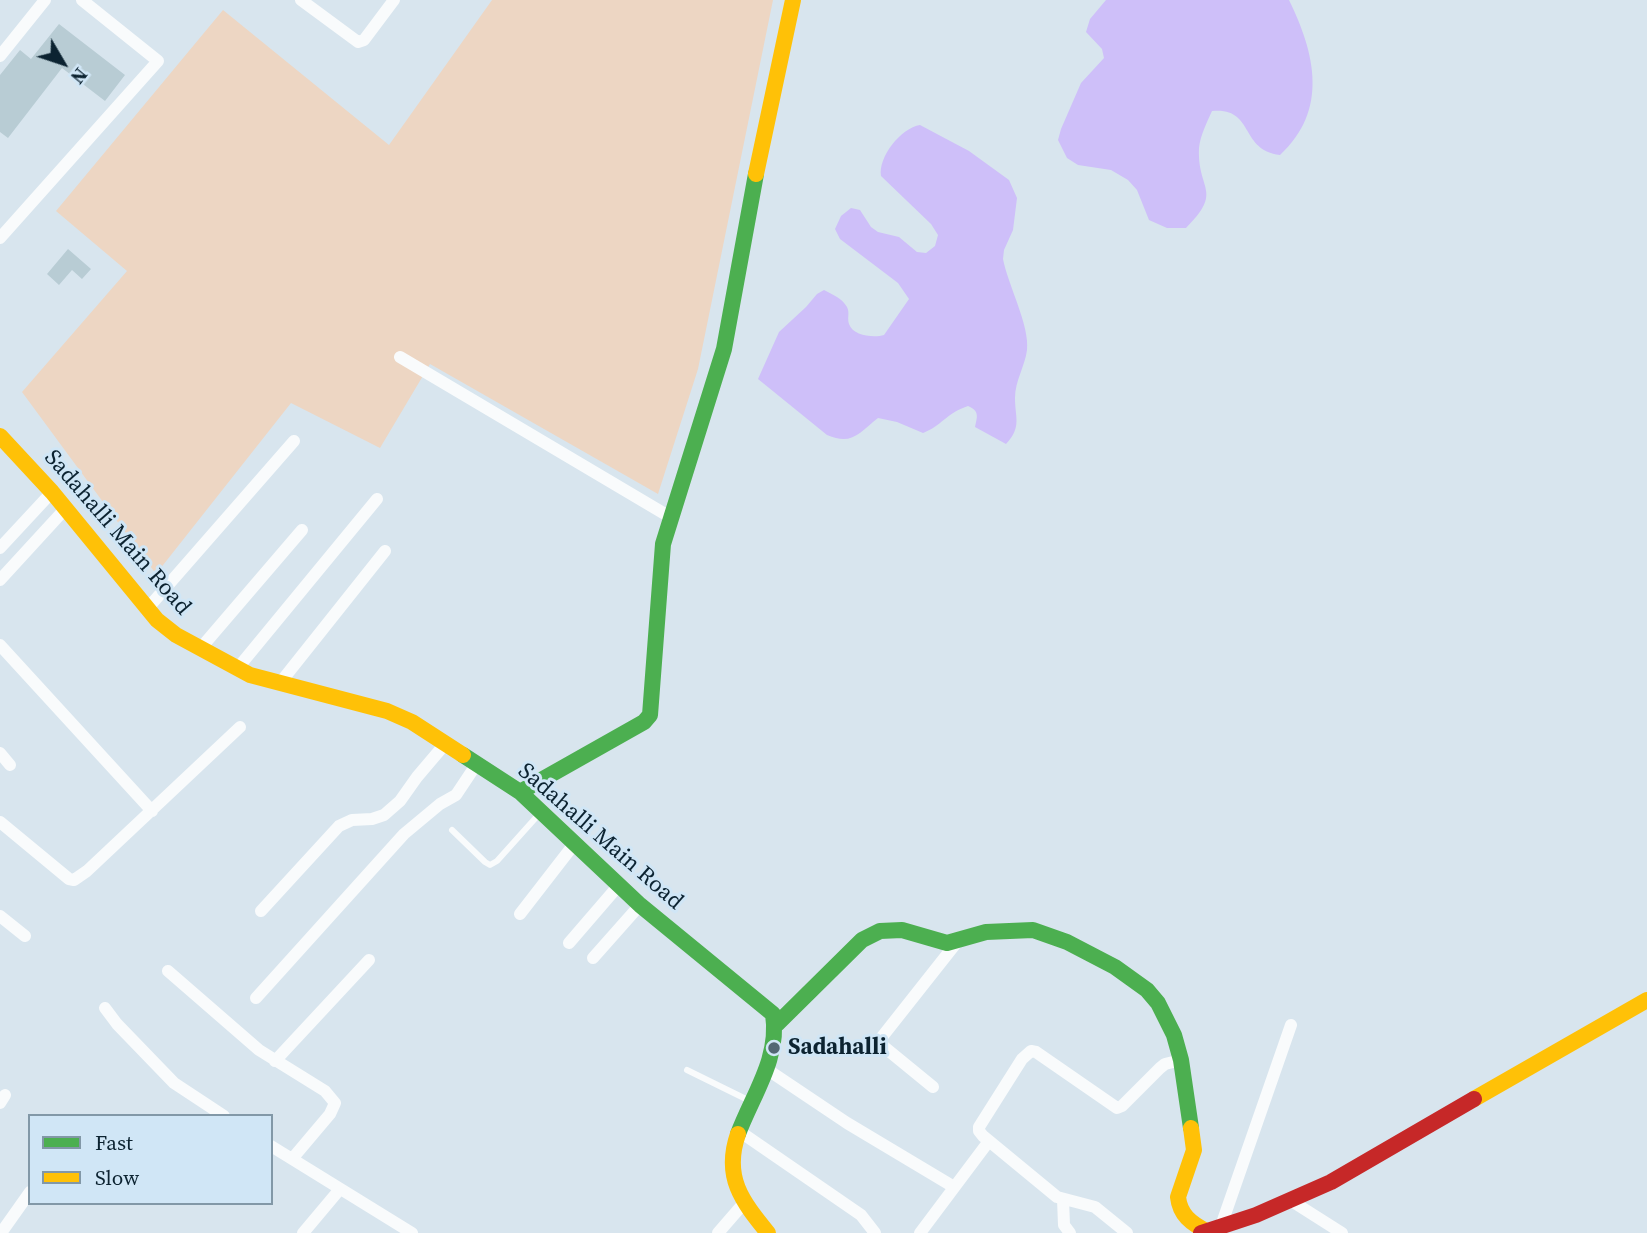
<!DOCTYPE html>
<html>
<head>
<meta charset="utf-8">
<style>
	body { margin:0 }
	#map { position:relative; width:1647px; height:1233px; overflow:hidden; background:#d8e5ee; font-family:"Source Serif 4",serif }
	canvas { display:block }
	.legend { position:absolute; left:28px; top:1114px; width:245px; height:91px; box-sizing:border-box; background:#d0e6f6; border:2px solid #8298a7; margin:0; padding:9px 12px; list-style:none; font-size:21px; color:#0c2331 }
	.legend li { display:flex; align-items:center; gap:14px; height:35px }
	.legend b { width:35px; border:2px solid #8298a7 }
	.north { position:absolute; left:28px; top:28px; width:70px; height:70px; -webkit-text-stroke:5px #d0e6f6; paint-order:stroke; rotate:129deg; font-size:19px; font-weight:700; line-height:28px; text-align:center; color:#0c2331 }
	.north::after { content:''; display:block; margin:auto; width:24px; height:32px; background:#0c2331; clip-path:polygon(50% 0,100% 100%,50% 72%,0 100%) }
</style>
</head>
<body>
<div id="map">
<canvas width="1647" height="1233"></canvas>
<ul class="legend">
<li><b style="height:9px;background:#4caf50"></b>Fast</li>
<li><b style="height:9px;background:#ffc107"></b>Slow</li>
</ul>
<div class="north">N</div>
</div>
<script>
const context = document.querySelector('canvas').getContext('2d');
context.lineJoin = 'round';
function paint(path, color) {
  context.fillStyle = color;
  context.fill(path, 'evenodd');
}
function trace(path, color, width, dash) {
  context.strokeStyle = color;
  context.lineWidth = width;
  context.lineCap = dash ? 'butt' : 'round';
  context.setLineDash(dash || []);
  context.stroke(path);
}
function label(font, color, halo, rows, align = 'center') {
  context.font = font + ' "Source Serif 4",serif';
  context.lineWidth = 6;
  context.setLineDash([]);
  context.textBaseline = 'middle';
  context.strokeStyle = halo;
  context.fillStyle = color;
  for (const [text, x, y, turn = 0] of rows) {
    context.save();
    context.translate(x, y);
    context.rotate((+turn || 0) * Math.PI / 180);
    context.textAlign = isNaN(turn) ? turn : align;
    if (halo) context.strokeText(text, 0, 0);
    context.fillText(text, 0, 0);
    context.restore();
  }
}
paint(new Path2D(`
	M 492,0 L 773,0 L 698,369 L 658,494 L 430,364 L 380,448 L 291,403 L 156,574 L 22,392 L 127,271 L 56,211 L 223,10 L 389,145 Z`), '#edd6c3');
paint(new Path2D(`
	M 1106,0 L 1289,0 C 1315,53 1329,110 1280,155 C 1239,150 1255,107 1212,111 C 1207,122 1200,136 1199,148 C 1197,191 1224,190 1186,228 L 1167,228 L 1149,220 L 1137,190 L 1128,180 L 1111,170 L 1078,165 L 1067,158 L 1058,140 L 1061,129 L 1081,83 L 1104,58 L 1102,49 L 1086,32 L 1090,19 Z
	M 920,125 L 969,151 L 1009,180 L 1017,198 L 1013,230 L 1004,250 L 1003,259 C 1008,285 1030,326 1027,350 C 1025,366 1015,381 1015,398 C 1015,418 1022,427 1006,444 L 975,427 C 977,417 980,411 968,406 C 946,413 942,426 923,433 L 897,422 L 878,418 C 859,433 852,446 827,435 L 758,379 L 779,332 L 806,307 L 817,294 L 824,290 C 833,295 842,298 847,307 C 850,313 847,318 849,324 C 853,336 874,338 884,335 L 909,299 L 898,283 L 840,239 L 835,229 L 841,216 L 851,208 L 860,210 L 871,227 L 878,232 L 899,237 L 917,252 L 926,253 L 935,246 L 938,235 L 931,224 L 881,176 C 878,157 901,128 920,125 Z`), '#cebff9');
paint(new Path2D(`
	M 59,24 L 125,75 L 105,101 L 62,68 L 8,138 L 0,132 L 0,75 L 20,50 L 31,59 Z
	M 68,249 L 91,269 L 82,279 L 72,270 L 59,285 L 47,274 Z`), '#b8ccd4');
trace(new Path2D(`
	M 452,830 L 485,862 L 490,865 L 497,861 L 540,813
	M 687,1070 L 750,1101`), '#f9fbfc', 6);
trace(new Path2D(`
	M 301,0 L 358,42 L 364,40 L 394,0
	M 0,56 L 45,0
	M 0,238 L 158,61 L 82,0
	M 400,357 L 670,517
	M 0,548 L 52,492
	M 0,580 L 66,508
	M 148,608 L 294,441
	M 0,645 L 152,811
	M 200,649 L 302,530
	M 237,669 L 377,499
	M 280,683 L 385,551
	M 0,753 L 10,765
	M 0,822 L 69,879 L 74,880 L 87,871 L 240,727
	M 261,911 L 339,826 L 352,820 L 372,819 L 384,815 L 400,801 L 417,777 L 445,744
	M 520,914 L 575,843
	M 0,916 L 25,936
	M 569,943 L 619,885
	M 593,958 L 640,905
	M 168,971 L 259,1050 L 325,1091 L 335,1103 L 330,1114 L 292,1159
	M 256,998 L 404,834 L 440,804 L 456,795 L 476,765
	M 105,1008 L 117,1024 L 174,1083 L 224,1116
	M 275,1061 L 369,960
	M 765,1068 L 847,1123 L 954,1187
	M 933,1087 L 878,1042 L 957,942
	M 0,1103 L 5,1095
	M 739,1131 L 861,1215 L 875,1233
	M 271,1146 L 412,1233
	M 1063,1199 L 1064,1225 L 1070,1233
	M 1290,1200 L 1342,1233
	M 1221,1226 L 1291,1025
	M 1,1233 L 30,1192
	M 303,1233 L 340,1189
	M 718,1233 L 744,1203
	M 920,1233 L 989,1141
	M 1127,1233 L 1095,1207 L 1057,1197 L 983,1136 L 979,1131 L 979,1127 L 1022,1059 L 1031,1051 L 1036,1052 L 1117,1108 L 1122,1106 L 1160,1068 L 1165,1064 L 1181,1060`), '#f9fbfc', 12);
trace(new Path2D(`
	M 463,755 L 520,792 L 640,905 L 773,1014 C 780,1058 753,1094 738,1134
	M 520,792 L 644,722 L 650,715 L 663,544 L 724,349 L 756,174
	M 777,1024 L 862,940 L 880,931 L 902,930 L 947,943 L 986,932 L 1033,930 L 1067,942 L 1115,967 L 1147,990 L 1158,1003 L 1174,1035 L 1181,1060 L 1191,1128`), '#4caf50', 16);
trace(new Path2D(`
	M 756,174 L 793,0
	M 0,436 L 52,492 L 157,620 L 176,635 L 250,675 L 387,711 L 412,722 L 463,755
	M 1474,1099 L 1647,1000
	M 1191,1128 L 1194,1150 L 1178,1197 C 1180,1215 1191,1223 1206,1231
	M 738,1134 C 723,1177 742,1201 768,1233`), '#ffc107', 16);
trace(new Path2D(`
	M 1201,1233 L 1256,1215 L 1331,1182 L 1474,1099`), '#c62828', 16);
for (const [x, y, r, color] of [
	[774,1048,7,"#536773"]
]) {
  const dot = new Path2D();
  dot.arc(x, y, r, 0, 2 * Math.PI);
  context.fillStyle = color;
  context.fill(dot);
  trace(dot, '#d0e6f6', 2.5);
}
label('23px', '#0c2331', '#d0e6f6', [
	["Sadahalli Main Road",117,533,49],
	["Sadahalli Main Road",600,837,41]
]);
label('bold 23px', '#0c2331', '#d0e6f6', [
	["Sadahalli",788,1048]
], 'left');
</script>
</body>
</html>
